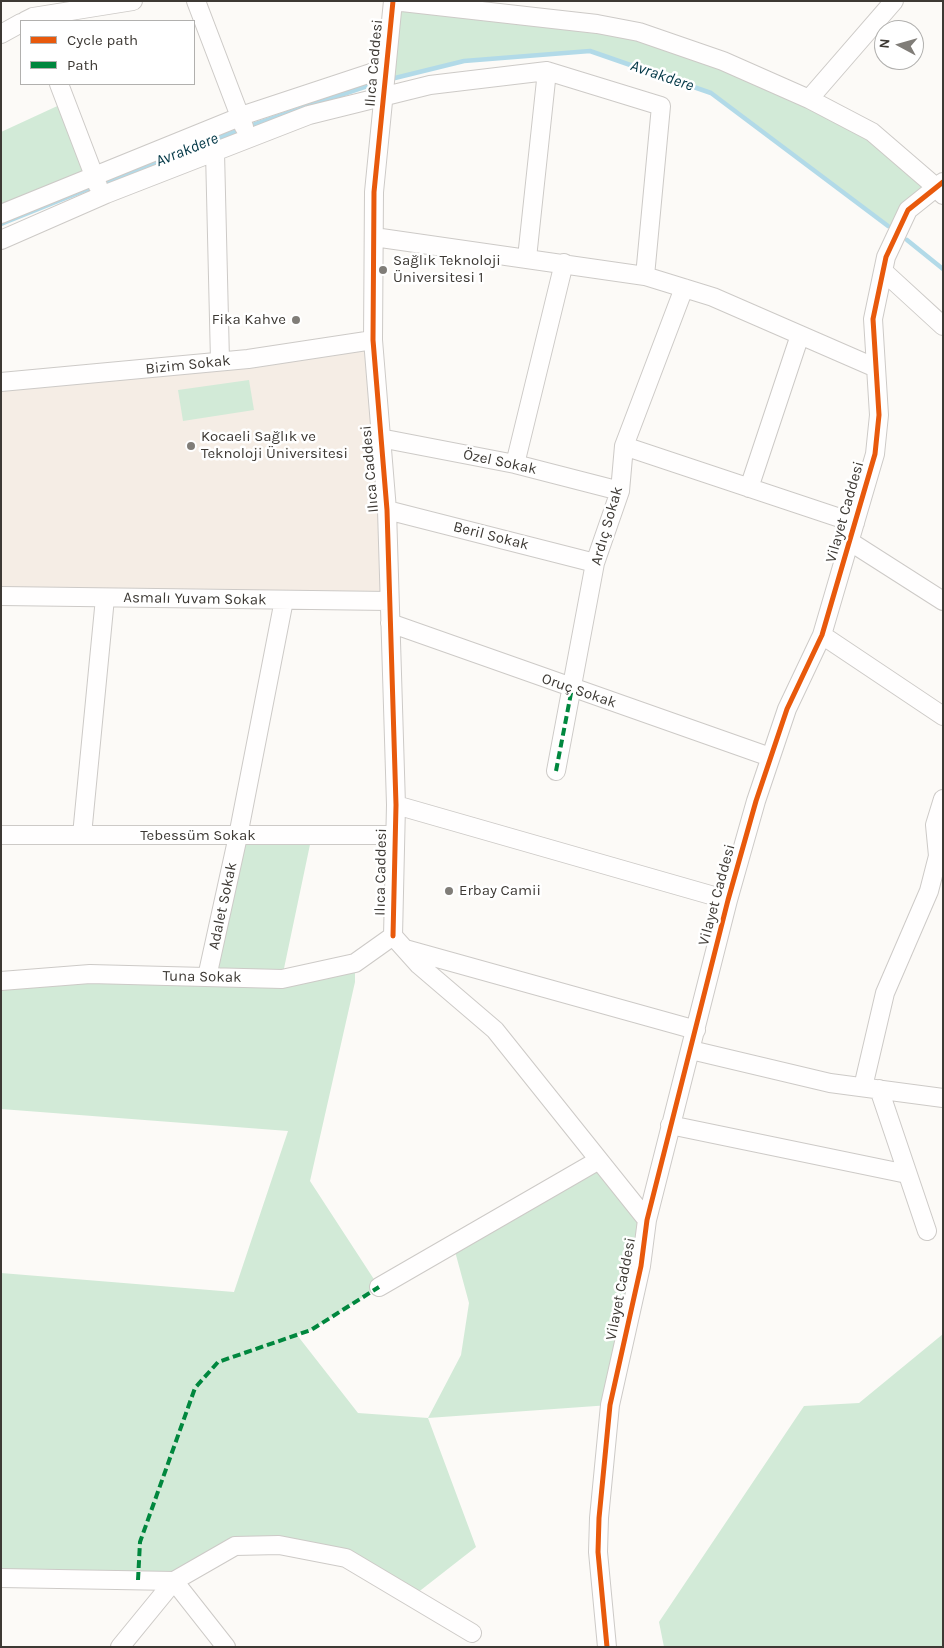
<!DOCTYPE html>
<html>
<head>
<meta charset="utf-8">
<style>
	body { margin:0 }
	#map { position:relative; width:944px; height:1648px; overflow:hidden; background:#fcfaf7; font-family:Karla,sans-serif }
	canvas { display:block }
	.frame { position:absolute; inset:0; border:2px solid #3d3934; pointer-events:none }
	.legend { position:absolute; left:20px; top:20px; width:175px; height:65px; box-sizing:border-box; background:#fff; border:1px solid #b1b0ae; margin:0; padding:6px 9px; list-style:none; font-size:15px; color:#3d3934 }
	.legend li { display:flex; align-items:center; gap:10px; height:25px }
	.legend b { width:25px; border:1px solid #b1b0ae }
	.north { position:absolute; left:874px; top:20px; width:50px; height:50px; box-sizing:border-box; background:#fff; border:1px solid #b1b0ae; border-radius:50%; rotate:276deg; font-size:14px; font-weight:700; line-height:20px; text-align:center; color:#3d3934 }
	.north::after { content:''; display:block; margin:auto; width:18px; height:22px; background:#807d78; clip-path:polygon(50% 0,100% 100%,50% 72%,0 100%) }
</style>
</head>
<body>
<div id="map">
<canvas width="944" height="1648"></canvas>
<div class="frame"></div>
<ul class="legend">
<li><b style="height:6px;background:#e8590c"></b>Cycle path</li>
<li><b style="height:6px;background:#00873e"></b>Path</li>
</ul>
<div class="north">N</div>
</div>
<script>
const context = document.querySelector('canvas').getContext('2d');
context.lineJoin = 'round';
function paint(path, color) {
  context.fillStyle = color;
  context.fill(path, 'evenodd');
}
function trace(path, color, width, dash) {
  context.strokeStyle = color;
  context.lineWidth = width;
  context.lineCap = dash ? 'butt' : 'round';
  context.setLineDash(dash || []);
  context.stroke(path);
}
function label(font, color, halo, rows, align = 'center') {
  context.font = font + ' Karla,sans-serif';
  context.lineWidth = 5;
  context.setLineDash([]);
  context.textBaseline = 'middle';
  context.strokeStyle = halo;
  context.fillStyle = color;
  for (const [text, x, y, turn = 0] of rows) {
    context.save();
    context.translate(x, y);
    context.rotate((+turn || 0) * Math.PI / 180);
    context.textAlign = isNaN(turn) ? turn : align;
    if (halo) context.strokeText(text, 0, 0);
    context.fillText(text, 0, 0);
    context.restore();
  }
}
paint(new Path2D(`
	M 373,340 L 389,601 L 1,596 L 1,382 Z`), '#f5ede5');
paint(new Path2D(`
	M 393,1 L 597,24 L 809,99 L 937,188 L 897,232 L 711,93 L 590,51 L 464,61 L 385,80 Z
	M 66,102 L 93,175 L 1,214 L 1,132 Z
	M 249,380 L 254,410 L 183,421 L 178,390 Z
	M 312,835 L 282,978 L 355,963 L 355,982 L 310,1181 L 379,1287 L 311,1330 L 297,1335 L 358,1413 L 428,1418 L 461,1355 L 469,1303 L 453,1244 L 599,1160 L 647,1220 L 610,1405 L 428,1418 L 476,1547 L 412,1597 L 346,1558 L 235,1546 L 174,1581 L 1,1578 L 1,1273 L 234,1292 L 288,1131 L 1,1109 L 1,981 L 207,977 L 238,836 Z
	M 943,1334 L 943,1647 L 664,1647 L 659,1622 L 804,1406 L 859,1403 Z`), '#d2ead7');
trace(new Path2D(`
	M 395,78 L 464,61 L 590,51 L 711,93 L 888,226
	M 100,184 L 244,128 L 376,83
	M 1,224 L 93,187
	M 907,240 L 943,269`), '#b2dae8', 4.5);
const minor = new Path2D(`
	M 196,1 L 244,127
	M 393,1 L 374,192 L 373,340 L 387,510 L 396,805 L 393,936
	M 393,1 L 597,24 L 639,32 L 723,61 L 809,99 L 894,1
	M 25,21 L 33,17 L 133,1
	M 1,34 L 21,23
	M 59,84 L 98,186
	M 809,99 L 872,132 L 937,188 L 943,195
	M 215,152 L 220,361
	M 1,214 L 247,114 L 386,68
	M 374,237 L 645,276 L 713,297 L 876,368
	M 1,240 L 106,194 L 309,115 L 430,85 L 547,71 L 661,106 L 645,276
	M 527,258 L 547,71
	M 883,271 L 943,326
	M 1,382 L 248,359 L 373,340
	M 380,438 L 515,464 L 620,491
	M 624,446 L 855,523
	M 515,464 L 564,263
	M 749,488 L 800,335
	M 387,510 L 595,563
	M 849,541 L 943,601
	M 1,596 L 389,601
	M 390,623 L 770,757
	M 822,635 L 943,716
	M 556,771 L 595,563 L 620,491 L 624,446 L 684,288
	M 396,805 L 728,900
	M 1,835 L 394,835
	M 82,835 L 105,598
	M 393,936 L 419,965 L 495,1030 L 647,1220
	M 405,949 L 696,1030
	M 207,977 L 238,836 L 284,600
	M 1,981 L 90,974 L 282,979 L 355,963 L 393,936
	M 691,1050 L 830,1083 L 943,1098
	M 863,1087 L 885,993 L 929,891 L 938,856 L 935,825 L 943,799
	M 879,1089 L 927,1231
	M 670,1125 L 907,1174
	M 379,1287 L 599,1160
	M 1,1578 L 174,1581 L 226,1647
	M 120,1647 L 174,1581 L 235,1546 L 279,1545 L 346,1558 L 472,1633
	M 607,1647 L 598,1552 L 599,1518 L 610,1405 L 641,1266 L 647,1220 L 728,900 L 756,801 L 787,709 L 822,635 L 875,454 L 879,415 L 873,319 L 886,257 L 908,210 L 943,182`);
trace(minor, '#cdcac7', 20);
trace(minor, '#fffefe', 18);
trace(new Path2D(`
	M 556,771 L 572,688
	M 138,1580 L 140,1542 L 195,1388 L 218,1362 L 311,1330 L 379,1287`), '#00873e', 4, [8, 4]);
trace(new Path2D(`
	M 393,1 L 374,192 L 373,340 L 387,510 L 396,805 L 393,936
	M 607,1647 L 598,1552 L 599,1518 L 610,1405 L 641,1266 L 647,1220 L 728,900 L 756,801 L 787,709 L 822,635 L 875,454 L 879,415 L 873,319 L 886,257 L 908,210 L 943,182`), '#e8590c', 5);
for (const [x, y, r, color] of [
	[383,270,5,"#807d78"],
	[296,320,5,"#807d78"],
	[191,446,5,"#807d78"],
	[449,891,5,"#807d78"]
]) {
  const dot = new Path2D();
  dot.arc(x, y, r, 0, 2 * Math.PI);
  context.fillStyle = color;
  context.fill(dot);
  trace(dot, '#fff', 2);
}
label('15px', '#3d3934', '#fff', [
	["Ilıca Caddesi",374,63,-85],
	["Bizim Sokak",188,365,-6],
	["Özel Sokak",500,462,12],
	["Ilıca Caddesi",370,469,-95],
	["Vilayet Caddesi",845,512,-74],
	["Ardıç Sokak",607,526,-74],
	["Beril Sokak",491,536,14],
	["Asmalı Yuvam Sokak",195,599,1],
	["Oruç Sokak",579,691,19],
	["Tebessüm Sokak",198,836],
	["Ilıca Caddesi",381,872,-89],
	["Vilayet Caddesi",717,895,-75],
	["Adalet Sokak",223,906,-78],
	["Tuna Sokak",202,977,1],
	["Vilayet Caddesi",621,1289,-79]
]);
label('15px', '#3d3934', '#fff', [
	["Sağlık Teknoloji",393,261],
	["Üniversitesi 1",393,278],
	["Fika Kahve",286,320,"right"],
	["Kocaeli Sağlık ve",201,437],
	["Teknoloji Üniversitesi",201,454],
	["Erbay Camii",459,891]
], 'left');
label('italic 16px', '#003645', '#fff', [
	["Avrakdere",662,76,19],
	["Avrakdere",187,150,-22]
]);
</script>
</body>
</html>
